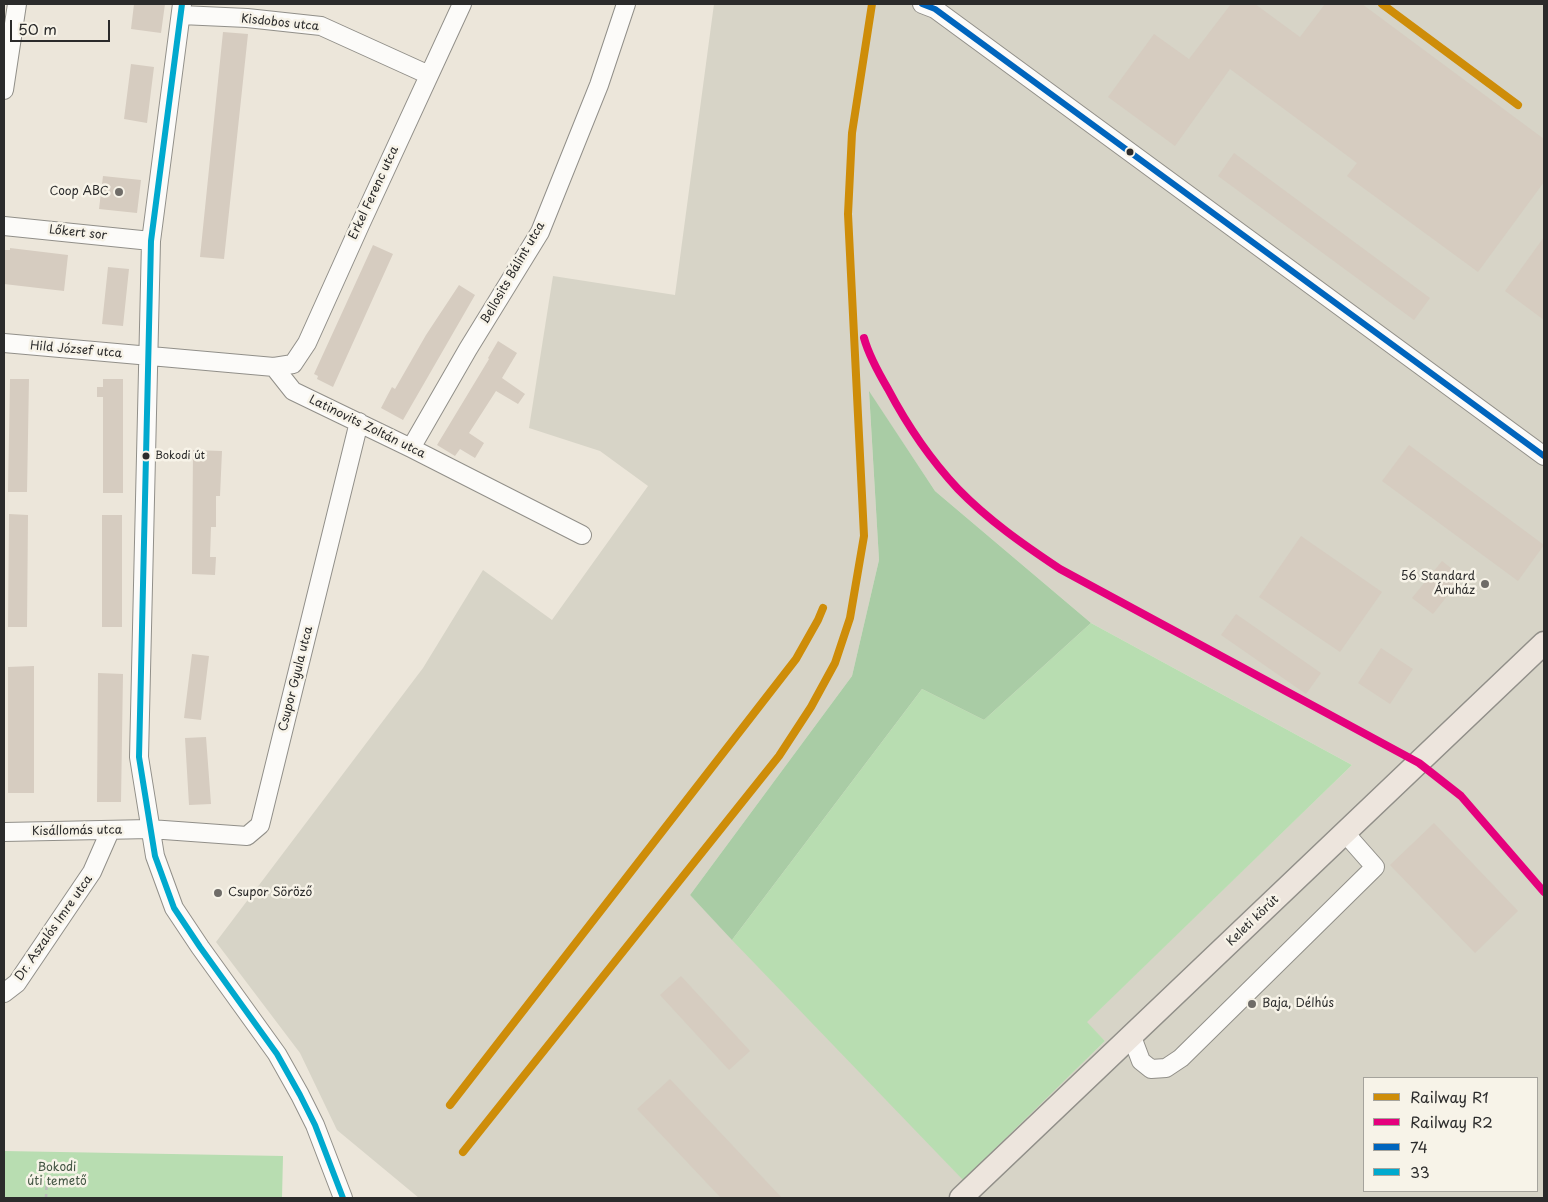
<!DOCTYPE html>
<html>
<head>
<meta charset="utf-8">
<style>
	body { margin:0 }
	#map { position:relative; width:1548px; height:1202px; overflow:hidden; background:#ece6da; font-family:"Playpen Sans",sans-serif }
	canvas { display:block }
	.frame { position:absolute; inset:0; border:5px solid #2b2b2b; pointer-events:none }
	.legend { position:absolute; left:1363px; top:1077px; width:175px; height:115px; box-sizing:border-box; background:#f7f3e8; border:1px solid #a5a39c; margin:0; padding:6px 9px; list-style:none; font-size:15px; color:#2b2b2b }
	.legend li { display:flex; align-items:center; gap:10px; height:25px }
	.legend b { width:25px; border:1px solid #a5a39c }
	.scale { position:absolute; left:10px; top:20px; width:100px; height:22px; box-sizing:border-box; border:2px solid #2b2b2b; border-top:0; padding-left:6px; font-size:15px; line-height:18px; white-space:nowrap; color:#2b2b2b; -webkit-text-stroke:4px #f7f3e8; paint-order:stroke }
</style>
</head>
<body>
<div id="map">
<canvas width="1548" height="1202"></canvas>
<div class="frame"></div>
<ul class="legend">
<li><b style="height:6px;background:#ce8d09"></b>Railway R1</li>
<li><b style="height:6px;background:#e5007d"></b>Railway R2</li>
<li><b style="height:6px;background:#0065bd"></b>74</li>
<li><b style="height:6px;background:#00a9ce"></b>33</li>
</ul>
<div class="scale">50 m</div>
</div>
<script>
const context = document.querySelector('canvas').getContext('2d');
context.lineJoin = 'round';
function paint(path, color) {
  context.fillStyle = color;
  context.fill(path, 'evenodd');
}
function trace(path, color, width, dash) {
  context.strokeStyle = color;
  context.lineWidth = width;
  context.lineCap = dash ? 'butt' : 'round';
  context.setLineDash(dash || []);
  context.stroke(path);
}
function label(font, color, halo, rows, align = 'center') {
  context.font = font + ' "Playpen Sans",sans-serif';
  context.lineWidth = 5;
  context.setLineDash([]);
  context.textBaseline = 'middle';
  context.strokeStyle = halo;
  context.fillStyle = color;
  for (const [text, x, y, turn = 0] of rows) {
    context.save();
    context.translate(x, y);
    context.rotate((+turn || 0) * Math.PI / 180);
    context.textAlign = isNaN(turn) ? turn : align;
    if (halo) context.strokeText(text, 0, 0);
    context.fillText(text, 0, 0);
    context.restore();
  }
}
paint(new Path2D(`
	M 714,4 L 1544,4 L 1544,1198 L 419,1198 L 337,1130 L 300,1053 L 216,942 L 423,668 L 483,570 L 552,620 L 648,486 L 600,451 L 529,428 L 553,276 L 675,295 ZM 869,392 L 935,491 L 1091,623 L 1352,765 L 1086,1022 L 1105,1041 L 963,1179 L 690,895 L 852,676 L 879,560 ZM 1364,1078 L 1537,1078 L 1537,1191 L 1364,1191 Z`), '#d7d4c7');
paint(new Path2D(`
	M 1091,623 L 1352,765 L 1087,1022 L 1105,1041 L 963,1180 L 732,940 L 922,689 L 984,720 Z
	M 4,1151 L 283,1156 L 282,1198 L 4,1198 Z`), '#b8ddb1');
paint(new Path2D(`
	M 869,391 L 935,491 L 1091,623 L 984,720 L 922,689 L 732,940 L 690,895 L 852,676 L 879,560 Z`), '#a9cca5');
paint(new Path2D(`
	M 134,4 L 165,4 L 161,33 L 131,29 Z
	M 1231,4 L 1255,4 L 1300,37 L 1325,4 L 1362,4 L 1544,139 L 1544,182 L 1478,272 L 1347,176 L 1357,163 L 1230,69 L 1175,146 L 1108,97 L 1154,34 L 1189,59 Z
	M 223,32 L 248,34 L 224,259 L 200,257 Z
	M 131,64 L 154,67 L 147,123 L 124,119 Z
	M 1234,153 L 1430,298 L 1414,320 L 1218,176 Z
	M 103,176 L 141,180 L 137,213 L 99,209 Z
	M 1544,237 L 1544,320 L 1505,291 Z
	M 373,245 L 393,254 L 333,387 L 317,379 L 318,376 L 314,374 Z
	M 10,248 L 68,255 L 64,291 L 4,284 L 4,250 L 10,250 Z
	M 108,267 L 129,269 L 123,326 L 102,324 Z
	M 459,285 L 475,295 L 403,420 L 381,408 L 392,387 L 395,389 L 426,335 Z
	M 498,341 L 517,353 L 502,378 L 525,394 L 518,404 L 496,391 L 469,433 L 484,443 L 475,458 L 460,449 L 455,456 L 437,445 L 489,359 L 488,358 Z
	M 10,379 L 29,379 L 27,492 L 8,492 Z
	M 103,379 L 123,379 L 123,493 L 103,493 L 103,397 L 97,397 L 97,387 L 103,387 Z
	M 1409,445 L 1544,545 L 1518,581 L 1382,481 Z
	M 193,450 L 222,451 L 220,496 L 216,496 L 216,527 L 211,527 L 210,557 L 216,557 L 215,575 L 192,574 Z
	M 9,514 L 28,515 L 27,627 L 8,627 Z
	M 102,515 L 122,515 L 122,627 L 102,627 Z
	M 1301,536 L 1382,592 L 1340,652 L 1259,597 Z
	M 1442,561 L 1462,577 L 1433,614 L 1412,598 Z
	M 1236,614 L 1321,673 L 1306,694 L 1221,635 Z
	M 1381,648 L 1413,669 L 1390,704 L 1358,683 Z
	M 192,654 L 209,656 L 201,720 L 184,718 Z
	M 34,666 L 34,793 L 8,793 L 8,667 Z
	M 98,673 L 123,674 L 121,802 L 97,802 Z
	M 206,737 L 211,804 L 189,805 L 185,738 Z
	M 1434,823 L 1518,911 L 1475,953 L 1390,865 Z
	M 681,976 L 750,1051 L 729,1070 L 660,995 Z
	M 670,1079 L 782,1198 L 721,1198 L 637,1109 Z`), '#d6ccc0');
const minor = new Path2D(`
	M 182,4 L 151,241 L 139,757 L 155,856 L 174,908 L 200,947 L 277,1054 L 300,1095 L 315,1125 L 343,1198
	M 922,4 L 935,9 L 1544,456
	M 181,15 L 247,18 L 321,26 L 429,75
	M 4,90 L 17,4
	M 4,226 L 151,241
	M 4,343 L 274,367 L 293,391 L 411,448 L 582,535
	M 274,367 L 293,364 L 307,343 L 361,223 L 462,4
	M 411,448 L 468,349 L 540,232 L 599,85 L 626,4
	M 4,832 L 150,829 L 247,836 L 260,825 L 359,422
	M 4,993 L 17,983 L 92,872 L 110,831
	M 1132,1037 L 1141,1061 L 1151,1069 L 1166,1068 L 1181,1058 L 1375,867 L 1345,833`);
const major = new Path2D(`
	M 961,1198 L 1544,643`);
trace(minor, '#918f89', 20);
trace(major, '#918f89', 25);
trace(new Path2D(`
	M 46,1198 L 47,1174`), '#bdbcbb', 2.5, [4, 4]);
trace(minor, '#fcfbf9', 18);
trace(major, '#ede5dd', 22);
trace(new Path2D(`
	M 922,4 L 935,9 L 1544,456`), '#0065bd', 6);
trace(new Path2D(`
	M 182,4 L 151,241 L 139,757 L 155,856 L 174,908 L 200,947 L 277,1054 L 300,1095 L 315,1125 L 343,1198`), '#00a9ce', 6);
trace(new Path2D(`
	M 1382,4 L 1518,105
	M 450,1105 L 796,659 L 818,620 L 823,608
	M 463,1152 L 779,756 L 811,707 L 835,663 L 850,618 L 864,536 L 848,214 L 852,133 L 872,4`), '#ce8d09', 8);
trace(new Path2D(`
	M 864,338 C 869,356 878,372 888,389 C 907,425 930,459 958,489 C 988,520 1024,545 1060,569 L 1419,763 L 1461,796 L 1544,892`), '#e5007d', 8);
for (const [x, y, r, color] of [
	[1130,152,4.5,"#2b2b2b"],
	[119,192,5,"#6f6c68"],
	[146,456,4.5,"#2b2b2b"],
	[1485,584,5,"#6f6c68"],
	[218,893,5,"#6f6c68"],
	[1252,1004,5,"#6f6c68"]
]) {
  const dot = new Path2D();
  dot.arc(x, y, r, 0, 2 * Math.PI);
  context.fillStyle = color;
  context.fill(dot);
  trace(dot, '#f7f3e8', 2);
}
label('11px', '#2b2b2b', '#f7f3e8', [
	["Bokodi út",155,456]
], 'left');
label('12px', '#2b2b2b', '#f7f3e8', [
	["Kisdobos utca",280,23,6],
	["Erkel Ferenc utca",374,193,-65],
	["Lőkert sor",78,233,6],
	["Bellosits Bálint utca",513,273,-60],
	["Hild József utca",76,350,5],
	["Latinovits Zoltán utca",367,427,26],
	["Csupor Gyula utca",296,679,-76],
	["Kisállomás utca",77,831,-1],
	["Keleti körút",1253,921,-44],
	["Dr. Aszalós Imre utca",54,928,-55]
]);
label('12px', '#2b2b2b', '#f7f3e8', [
	["Coop ABC",109,192],
	["56 Standard",1475,577],
	["Áruház",1475,591],
	["Csupor Söröző",228,893,"left"],
	["Baja, Délhús",1262,1004,"left"]
], 'right');
label('12px', '#445644', '#f7f3e8', [
	["Bokodi",57,1168],
	["úti temető",57,1182]
]);
</script>
</body>
</html>
